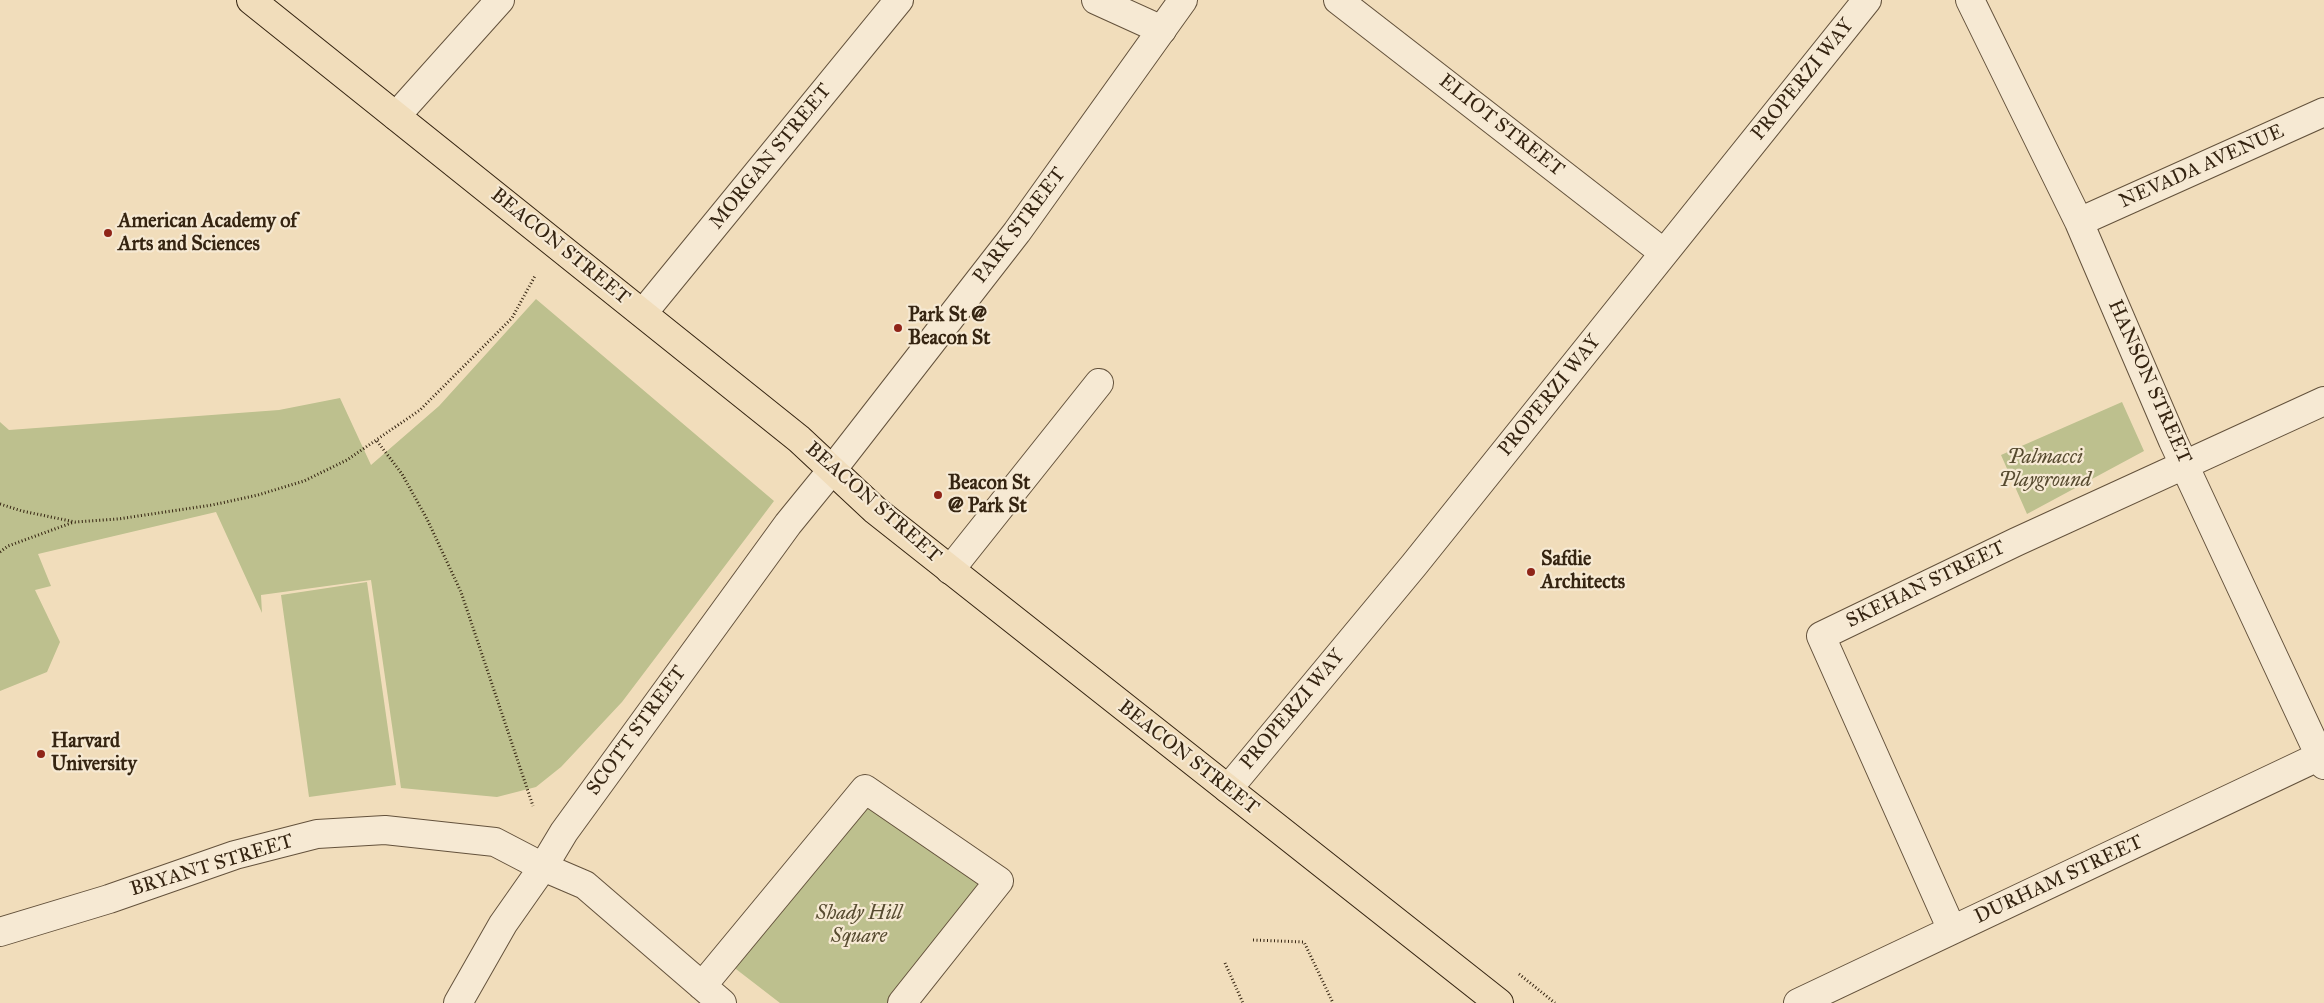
<!DOCTYPE html>
<html>
<head>
<meta charset="utf-8">
<style>
	body { margin:0 }
	canvas { display:block; background:#f1ddbb }
</style>
</head>
<body>
<canvas width="2324" height="1003"></canvas>
<script>
const context = document.querySelector('canvas').getContext('2d');
context.lineJoin = 'round';
function paint(path, color) {
  context.fillStyle = color;
  context.fill(path, 'evenodd');
}
function trace(path, color, width, dash) {
  context.strokeStyle = color;
  context.lineWidth = width;
  context.lineCap = dash ? 'butt' : 'round';
  context.setLineDash(dash || []);
  context.stroke(path);
}
function label(font, color, halo, rows, align = 'center') {
  context.font = font + ' "IM FELL Great Primer",serif';
  context.lineWidth = 4.5;
  context.setLineDash([]);
  context.textBaseline = 'middle';
  context.strokeStyle = halo;
  context.fillStyle = color;
  for (const [text, x, y, turn = 0] of rows) {
    context.save();
    context.translate(x, y);
    context.rotate((+turn || 0) * Math.PI / 180);
    context.textAlign = isNaN(turn) ? turn : align;
    if (halo) context.strokeText(text, 0, 0);
    context.fillText(text, 0, 0);
    context.restore();
  }
}
paint(new Path2D(`
	M 536,299 L 774,501 L 622,702 L 561,767 L 536,787 L 497,797 L 401,788 L 371,580 L 261,595 L 262,613 L 216,512 L 38,554 L 51,586 L 35,590 L 60,642 L 47,672 L 0,691 L 0,422 L 9,430 L 279,410 L 340,398 L 371,465 L 439,406 Z
	M 2122,402 L 2144,451 L 2027,514 L 2001,455 Z
	M 367,582 L 396,785 L 309,797 L 281,595 Z
	M 868,794 L 985,886 L 893,1003 L 780,1003 L 732,966 Z`), '#bdc08e');
const minor = new Path2D(`
	M 1096,0 L 1162,30
	M 1338,0 L 1664,253
	M 1970,0 L 2079,222 L 2173,441 L 2324,765
	M 396,116 L 500,0
	M 2079,222 L 2324,112
	M 643,313 L 899,0
	M 950,570 L 1099,383
	M 1228,789 L 1414,565 L 1867,0
	M 1952,930 L 1821,636 L 2016,542 L 2324,401
	M 0,932 L 109,899 L 235,855 L 317,834 L 385,830 L 495,842 L 543,867 L 585,885 L 722,1003
	M 702,986 L 865,789 L 999,881 L 902,1003
	M 458,1003 L 503,924 L 543,867 L 564,832 L 788,524 L 832,470
	M 1798,1003 L 2320,756`);
const tertiary = new Path2D(`
	M 832,470 L 1017,232 L 1183,0`);
const primary = new Path2D(`
	M 251,0 L 799,439 L 875,510 L 1499,1003`);
trace(minor, '#64523c', 30);
trace(tertiary, '#64523c', 30);
trace(primary, '#352411', 30);
trace(new Path2D(`
	M 377,441 L 402,474 L 427,519 L 461,592 L 533,806
	M 0,504 L 22,511 L 75,522 L 118,519 L 212,505 L 258,495 L 304,481 L 347,460 L 420,410 L 512,318 L 535,276
	M 0,552 L 8,546 L 74,522
	M 1253,940 L 1304,942 L 1333,1003
	M 1225,963 L 1243,1003
	M 1519,974 L 1555,1003`), '#352411', 3, [1, 2.5]);
trace(minor, '#f6e9d3', 28);
trace(tertiary, '#f6e9d3', 28);
trace(primary, '#f1ddbb', 28);
for (const [x, y, r, color] of [
	[108,233,5,"#8f2418"],
	[898,328,5,"#8f2418"],
	[938,495,5,"#8f2418"],
	[1531,572,5,"#8f2418"],
	[41,754,5,"#8f2418"]
]) {
  const dot = new Path2D();
  dot.arc(x, y, r, 0, 2 * Math.PI);
  context.fillStyle = color;
  context.fill(dot);
  trace(dot, '#f6e9d3', 2);
}
label('20px', '#352411', '#f6e9d3', [
	["PROPERZI WAY",1803,80,-51],
	["ELIOT STREET",1501,126,38],
	["MORGAN STREET",771,157,-51],
	["NEVADA AVENUE",2202,167,-24],
	["PARK STREET",1020,226,-53],
	["BEACON STREET",560,247,39],
	["HANSON STREET",2149,382,66],
	["PROPERZI WAY",1550,396,-51],
	["BEACON STREET",873,503,41],
	["SKEHAN STREET",1926,585,-26],
	["PROPERZI WAY",1293,710,-50],
	["SCOTT STREET",637,731,-54],
	["BEACON STREET",1188,758,38],
	["BRYANT STREET",212,866,-17],
	["DURHAM STREET",2059,880,-25]
]);
label('bold 20px', '#352411', '#f6e9d3', [
	["American Academy of",118,222],
	["Arts and Sciences",118,245],
	["Park St @",908,316],
	["Beacon St",908,339],
	["Beacon St",948,484],
	["@ Park St",948,507],
	["Safdie",1541,560],
	["Architects",1541,583],
	["Harvard",51,742],
	["University",51,765]
], 'left');
label('italic 20px', '#574b30', '#f6e9d3', [
	["Palmacci",2045,458],
	["Playground",2045,481],
	["Shady Hill",859,914],
	["Square",859,937]
]);
</script>
</body>
</html>
